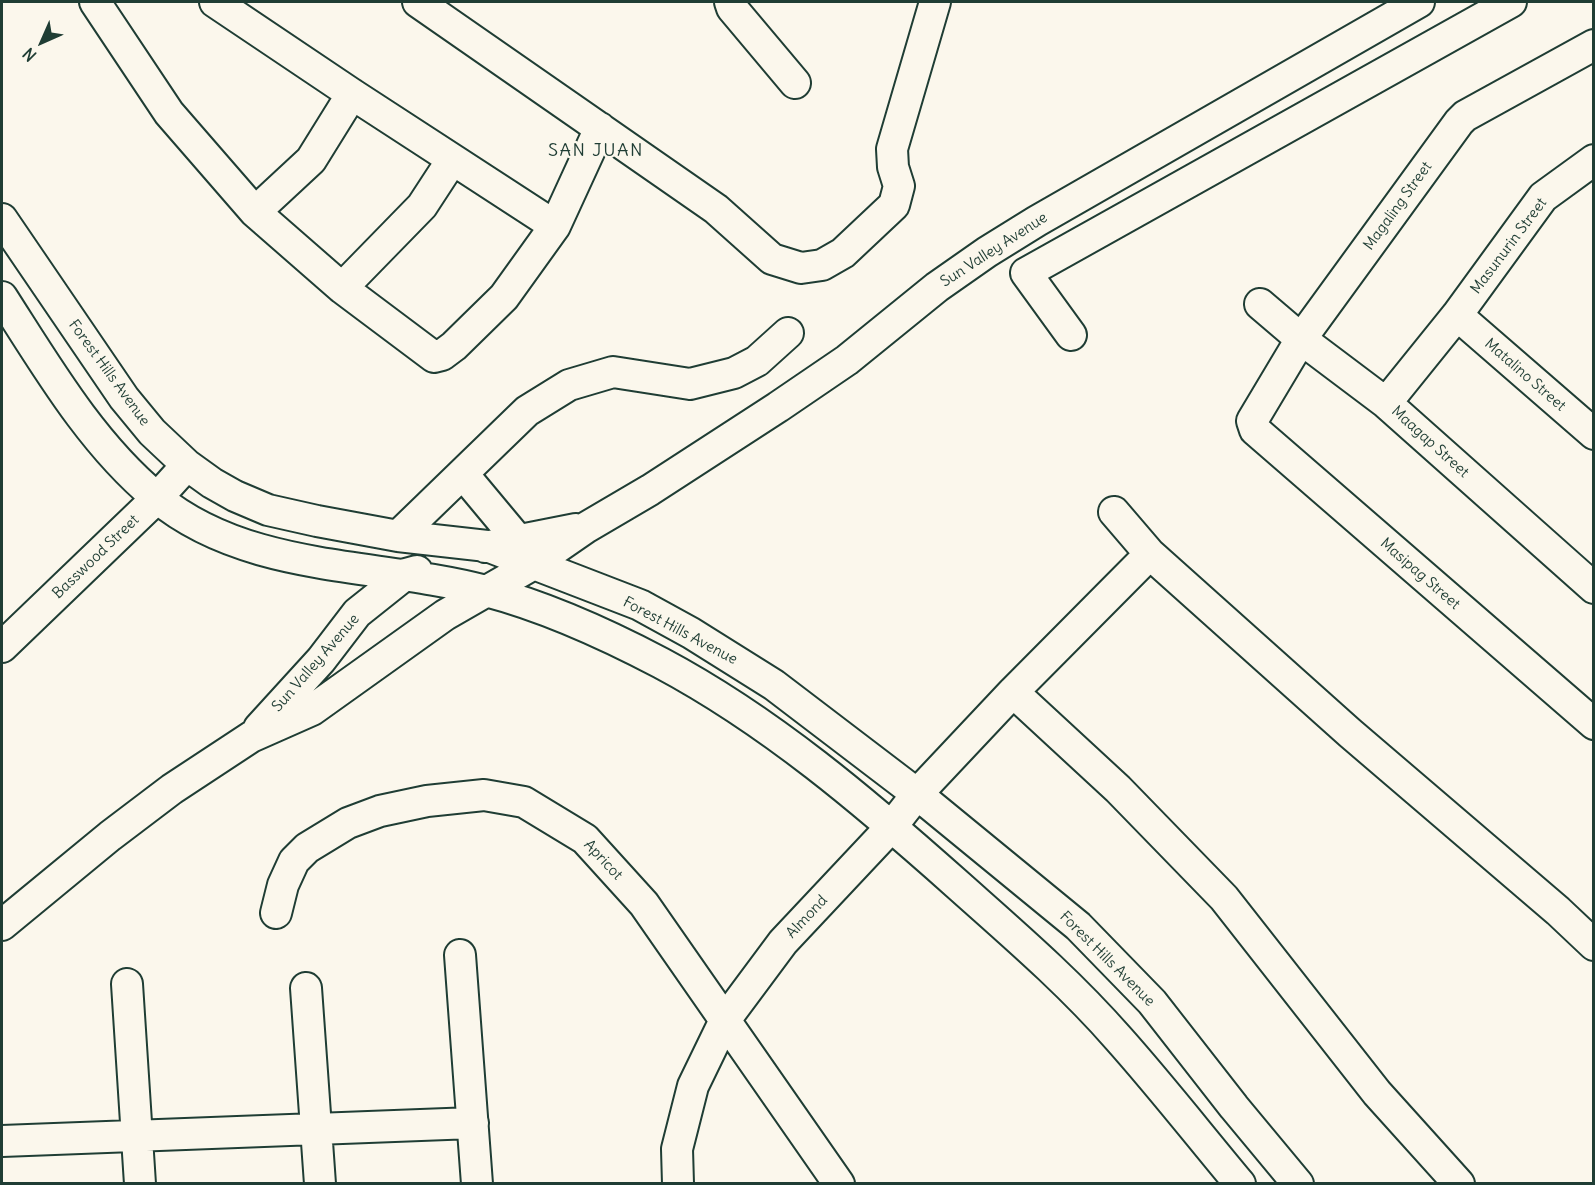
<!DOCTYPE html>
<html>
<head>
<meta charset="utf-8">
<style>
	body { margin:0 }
	#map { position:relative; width:1595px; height:1185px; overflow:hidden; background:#fbf7ec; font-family:Delius,sans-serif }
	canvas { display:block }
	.frame { position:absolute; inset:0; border:3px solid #1f3d34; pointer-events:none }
	.north { position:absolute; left:12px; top:12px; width:60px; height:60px; -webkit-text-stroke:4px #fbf7ec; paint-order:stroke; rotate:225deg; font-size:16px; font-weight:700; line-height:24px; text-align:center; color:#1f3d34 }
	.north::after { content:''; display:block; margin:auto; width:21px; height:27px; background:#1f3d34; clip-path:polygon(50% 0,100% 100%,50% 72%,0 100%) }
</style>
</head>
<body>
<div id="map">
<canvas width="1595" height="1185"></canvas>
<div class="frame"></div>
<div class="north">N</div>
</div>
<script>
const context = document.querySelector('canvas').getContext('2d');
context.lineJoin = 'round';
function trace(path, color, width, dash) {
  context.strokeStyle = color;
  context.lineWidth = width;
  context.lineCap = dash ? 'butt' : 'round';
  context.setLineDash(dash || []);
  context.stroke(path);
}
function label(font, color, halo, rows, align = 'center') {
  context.font = font + ' Delius,sans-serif';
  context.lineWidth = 4.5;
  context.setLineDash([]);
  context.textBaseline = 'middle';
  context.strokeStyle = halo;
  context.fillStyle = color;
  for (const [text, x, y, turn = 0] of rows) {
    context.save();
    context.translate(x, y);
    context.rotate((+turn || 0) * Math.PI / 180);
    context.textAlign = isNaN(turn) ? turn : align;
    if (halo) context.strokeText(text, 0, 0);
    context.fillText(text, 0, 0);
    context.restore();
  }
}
const minor = new Path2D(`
	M 95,2 L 169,113 L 255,212 L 342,288 L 434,357 L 442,355 L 454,346 L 504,297 L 555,226 L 600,128
	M 215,2 L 352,94 L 555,226
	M 418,2 L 716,209 L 772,259 L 801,268 L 822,265 L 843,253 L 894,205 L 899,186 L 893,167 L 892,149 L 935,2
	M 730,2 L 732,8 L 795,83
	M 1594,45 L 1465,116 L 1459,122 L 1301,339 L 1252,421 L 1255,430 L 1594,724
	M 255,212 L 311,160 L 352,94
	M 2,219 L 124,398 L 152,432 L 187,465 L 212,483 L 235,496 L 268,510 L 317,521 L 398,536 L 487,546 L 640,605 L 691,633 L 774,685 L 917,794 L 1078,926 L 1152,1002 L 1234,1107 L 1298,1184
	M 342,288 L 422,206 L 452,160
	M 2,297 C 47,367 91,443 156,497 C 247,573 376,562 486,591 C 547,607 606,634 661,663 C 770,721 866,803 958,885 C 1013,934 1069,982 1118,1038 C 1160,1085 1199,1135 1240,1184
	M 1260,304 L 1301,339 L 1386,403 L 1594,588
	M 1457,315 L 1594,434
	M 1071,335 L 1026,273 L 1511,2
	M 1386,403 L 1457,315 L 1543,197 L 1594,160
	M 463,474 L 518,540
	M 1114,512 L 1150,554 L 1350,733 L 1558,911 L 1594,945
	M 398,536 L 527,411 L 569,385 L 613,372 L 690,384 L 734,373 L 757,361 L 788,333
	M 485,547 L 576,529
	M 2,647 L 157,498 L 187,465
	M 1013,692 L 1118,789 L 1224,898 L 1377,1093 L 1459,1184
	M 259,728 L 321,660 L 357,613 L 406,574 L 417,571
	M 276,913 L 283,885 L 294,861 L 307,848 L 348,823 L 380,811 L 427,801 L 484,795 L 524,802 L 585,839 L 644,904 L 839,1184
	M 2,925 L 110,836 L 172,789 L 251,737 L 312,710 L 445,615 L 532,565 L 587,527 L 650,490 L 778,407 L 847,360 L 937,287 L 987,252 L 1037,221 L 1419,2
	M 460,955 L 477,1184
	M 127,984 L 140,1184
	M 306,988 L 320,1184
	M 2,1141 L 473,1123
	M 678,1184 L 677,1149 L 693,1086 L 725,1020 L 783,942 L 892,826 L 917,794 L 1013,692 L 1150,554`);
trace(minor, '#1f3d34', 34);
trace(minor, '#fbf7ec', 30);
label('15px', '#1f3d34', '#fbf7ec', [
	["Magaling Street",1398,206,-54],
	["Masunurin Street",1509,246,-53],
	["Sun Valley Avenue",994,250,-33],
	["Forest Hills Avenue",109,373,54],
	["Matalino Street",1525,375,41],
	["Maagap Street",1430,442,42],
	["Basswood Street",96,557,-44],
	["Masipag Street",1420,574,41],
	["Forest Hills Avenue",680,631,28],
	["Sun Valley Avenue",316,663,-49],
	["Apricot",603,860,47],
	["Almond",807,917,-47],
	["Forest Hills Avenue",1107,959,45]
]);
context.letterSpacing = '1.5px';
label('18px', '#1f3d34', '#fbf7ec', [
	["SAN JUAN",596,151]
]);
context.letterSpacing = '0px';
</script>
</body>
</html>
